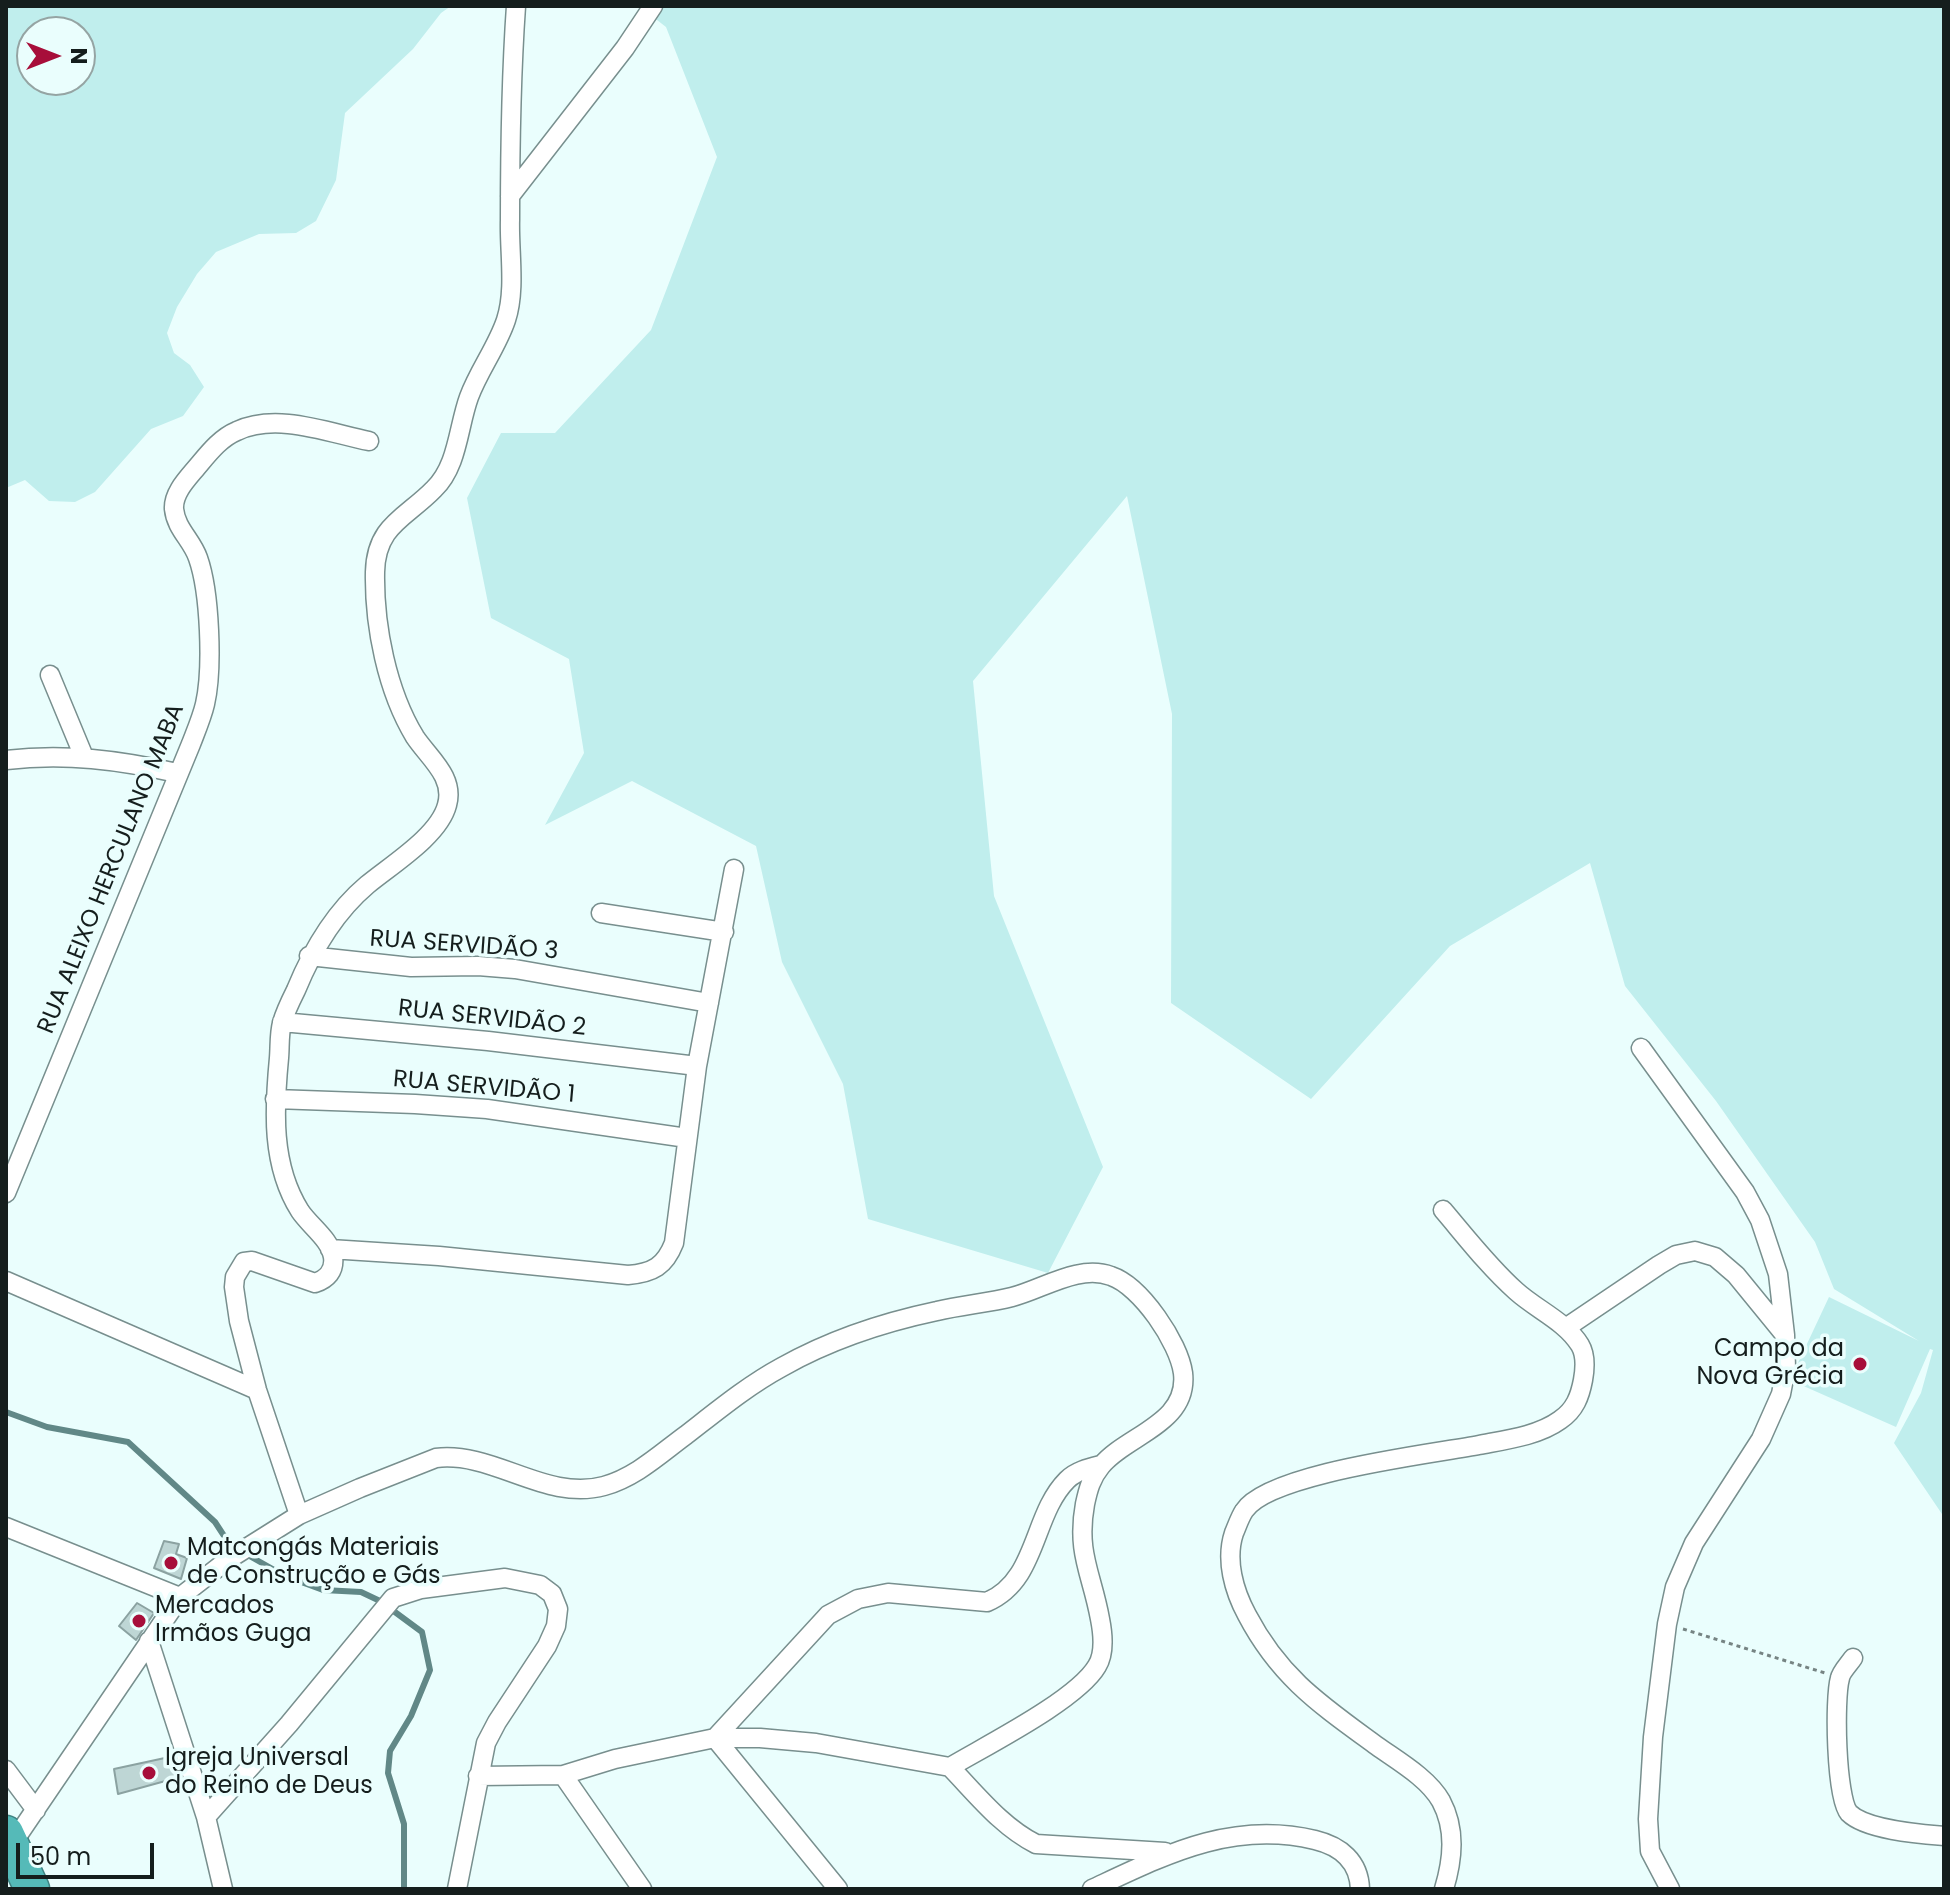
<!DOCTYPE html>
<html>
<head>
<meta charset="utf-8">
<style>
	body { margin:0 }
	#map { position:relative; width:1950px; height:1895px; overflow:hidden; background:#eafefd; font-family:Poppins,sans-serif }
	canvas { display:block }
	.frame { position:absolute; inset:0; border:8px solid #151e1d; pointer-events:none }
	.north { position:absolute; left:16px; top:16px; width:80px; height:80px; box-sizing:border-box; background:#eafefd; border:2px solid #95a4a3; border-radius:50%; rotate:90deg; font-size:22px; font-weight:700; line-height:32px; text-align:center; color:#151e1d }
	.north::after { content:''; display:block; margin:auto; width:28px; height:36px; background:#a70e3a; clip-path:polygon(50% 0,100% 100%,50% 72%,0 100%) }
	.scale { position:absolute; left:16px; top:1843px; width:138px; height:36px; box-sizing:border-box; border:4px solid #151e1d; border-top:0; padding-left:10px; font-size:24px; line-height:28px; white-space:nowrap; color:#151e1d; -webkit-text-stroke:6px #eafefd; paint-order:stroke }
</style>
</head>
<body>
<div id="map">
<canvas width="1950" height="1895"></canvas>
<div class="frame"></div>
<div class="north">N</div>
<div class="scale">50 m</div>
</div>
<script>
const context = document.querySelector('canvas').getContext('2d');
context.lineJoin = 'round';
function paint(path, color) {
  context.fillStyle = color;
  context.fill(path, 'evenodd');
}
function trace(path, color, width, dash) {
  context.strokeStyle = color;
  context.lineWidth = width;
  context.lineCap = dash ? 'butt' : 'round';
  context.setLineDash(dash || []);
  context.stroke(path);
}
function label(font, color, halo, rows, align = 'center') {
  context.font = font + ' Poppins,sans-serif';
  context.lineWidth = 7;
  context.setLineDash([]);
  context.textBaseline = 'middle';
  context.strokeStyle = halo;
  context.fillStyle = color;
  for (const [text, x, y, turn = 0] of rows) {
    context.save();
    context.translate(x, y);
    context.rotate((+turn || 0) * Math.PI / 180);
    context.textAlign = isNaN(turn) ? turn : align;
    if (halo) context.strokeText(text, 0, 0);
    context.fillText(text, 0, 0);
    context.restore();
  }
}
paint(new Path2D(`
	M 6,6 L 451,6 L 441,13 L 413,49 L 345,113 L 336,180 L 316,221 L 296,233 L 259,234 L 216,252 L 197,274 L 177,307 L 167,333 L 174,353 L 190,365 L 204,387 L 183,416 L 151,429 L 95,492 L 75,502 L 49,501 L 25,480 L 6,488 ZM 32,32 L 80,32 L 80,80 L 32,80 Z
	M 639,6 L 1944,6 L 1944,1517 L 1894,1443 L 1921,1393 L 1933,1350 L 1930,1349 L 1896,1427 L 1790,1380 L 1829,1297 L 1919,1341 L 1834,1289 L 1815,1242 L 1716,1101 L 1625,986 L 1590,863 L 1450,946 L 1311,1099 L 1171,1003 L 1172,714 L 1127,496 L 973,681 L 994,896 L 1103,1167 L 1048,1273 L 868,1219 L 843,1084 L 782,962 L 756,846 L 632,781 L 545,825 L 584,753 L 569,659 L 491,618 L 467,498 L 501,433 L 555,433 L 651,330 L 717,157 L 666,27 Z`), '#c0eeed');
trace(new Path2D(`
	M 6,1412 L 47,1427 L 128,1442 L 215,1522 L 230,1545 L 285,1576 L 323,1590 L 361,1592 L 380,1601 L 422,1632 L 430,1670 L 411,1716 L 390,1751 L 388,1773 L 404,1824 L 404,1889`), '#618887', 6);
const building = new Path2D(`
	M 164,1541 L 179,1544 L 176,1554 L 187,1558 L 181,1579 L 154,1568 Z
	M 137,1603 L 154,1613 L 136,1640 L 119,1626 Z
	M 174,1756 L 180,1777 L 118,1794 L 114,1769 Z`);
paint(building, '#bed6d5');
trace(building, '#8ba2a1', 2);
const street = new Path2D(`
	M 510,196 L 625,48 L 653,6
	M 50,675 L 84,757
	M 6,760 C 65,753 119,760 177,773
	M 601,913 L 724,932
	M 309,956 L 411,967 L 478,966 L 515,969 L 709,1003
	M 282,1022 L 488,1041 L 697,1066
	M 1641,1048 L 1745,1192 L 1760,1220 L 1778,1274 L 1785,1335
	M 275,1099 L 415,1104 L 487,1109 L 687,1138
	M 6,1193 L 191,744 C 196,731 202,717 205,704 C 213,669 210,592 198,558 C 192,540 176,529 174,509 C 173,493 187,479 197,467 C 208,454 220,438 237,431 C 277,412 329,433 369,441
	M 1443,1210 C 1466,1237 1489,1267 1516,1291 C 1537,1310 1565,1321 1580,1345 C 1586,1355 1585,1369 1583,1380 C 1580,1396 1575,1410 1560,1420 C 1538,1436 1505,1440 1479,1445 C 1432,1454 1268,1473 1244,1511 C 1240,1517 1237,1526 1234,1533 C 1225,1560 1234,1591 1247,1615 C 1280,1678 1321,1705 1377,1746 C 1398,1761 1428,1778 1441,1801 C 1456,1829 1453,1859 1444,1889
	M 330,1249 L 439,1256 L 628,1275 C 653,1273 665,1266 674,1243 L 697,1066 L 734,869
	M 6,1281 L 257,1390
	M 1567,1327 L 1659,1265 L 1676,1255 L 1695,1251 L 1715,1257 L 1736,1275 L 1785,1335 L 1786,1368 L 1781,1394 L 1761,1439 L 1694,1543 L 1675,1587 L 1667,1624 L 1653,1737 L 1648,1819 L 1650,1851 L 1670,1889
	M 299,1515 L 257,1390 L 239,1321 L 234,1287 L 235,1277 L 244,1262 L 252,1261 L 315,1283 C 327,1279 335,1271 333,1257 C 330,1239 310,1226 300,1211 C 271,1165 274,1110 279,1058 C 280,1047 279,1034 282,1023 C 285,1012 291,1000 296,990 C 312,951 335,912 367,885 C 391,865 439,836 447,805 C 455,777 429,758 415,737 C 387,691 374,626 375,572 C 376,525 406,518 434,489 C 458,466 458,427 469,397 C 479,370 497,347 506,320 C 516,290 509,251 510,220 C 510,149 511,77 516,6
	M 6,1527 L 180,1597
	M 149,1641 L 206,1817 L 223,1889
	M 1853,1658 C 1849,1664 1841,1672 1840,1678 C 1834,1699 1836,1798 1849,1813 C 1866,1830 1920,1834 1944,1836
	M 950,1767 C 977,1795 1002,1827 1036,1844 L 1165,1852
	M 6,1770 L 36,1810
	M 563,1775 L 642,1889
	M 206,1817 L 289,1724 L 393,1598 L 421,1589 L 505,1578 L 540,1585 L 552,1594 L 558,1609 L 556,1626 L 547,1646 L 497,1722 L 486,1743 L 457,1889
	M 12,1844 L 180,1597 L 229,1559 L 299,1515 L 360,1488 L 436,1458 C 494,1451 546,1502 604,1486 C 636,1477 660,1454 686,1435 C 717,1411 747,1386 782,1367 C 828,1341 885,1322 937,1311 C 962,1305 988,1303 1012,1297 C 1043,1289 1079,1264 1111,1276 C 1141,1286 1179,1343 1183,1373 C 1189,1424 1126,1435 1101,1466 C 1091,1478 1088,1490 1085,1504 C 1076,1553 1092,1574 1100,1619 C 1103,1634 1105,1653 1097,1666 C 1077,1700 987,1745 950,1767 L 816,1743 L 760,1738 L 715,1738 L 615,1759 L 563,1775 L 478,1776
	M 838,1889 L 715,1738 L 828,1615 L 858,1599 L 888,1593 L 987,1602 C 1038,1580 1032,1515 1067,1480 C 1076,1471 1089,1468 1101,1465
	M 1092,1889 C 1165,1855 1232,1820 1315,1840 C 1340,1846 1359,1861 1360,1889`);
const highway = new Path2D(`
	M 6,1833 L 32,1889`);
trace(street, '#788f8e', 21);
trace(highway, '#3f8382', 37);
trace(new Path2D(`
	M 1683,1629 L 1825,1673`), '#768483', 3, [4, 4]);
trace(street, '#fff', 18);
trace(highway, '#55bab8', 34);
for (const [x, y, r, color] of [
	[1860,1364,8,"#a70e3a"],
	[171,1563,8,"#a70e3a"],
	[139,1621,8,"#a70e3a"],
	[149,1773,8,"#a70e3a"]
]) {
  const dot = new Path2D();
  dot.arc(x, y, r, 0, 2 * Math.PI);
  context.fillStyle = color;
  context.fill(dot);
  trace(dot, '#eafefd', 3);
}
label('24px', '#151e1d', '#eafefd', [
	["RUA ALEIXO HERCULANO MABA",112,869,-68],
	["RUA SERVIDÃO 3",464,946,4],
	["RUA SERVIDÃO 2",492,1019,6],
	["RUA SERVIDÃO 1",484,1088,5]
]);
label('24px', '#151e1d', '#eafefd', [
	["Campo da",1844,1350,"right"],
	["Nova Grécia",1844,1378,"right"],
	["Matcongás Materiais",187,1549],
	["de Construção e Gás",187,1577],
	["Mercados",155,1607],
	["Irmãos Guga",155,1635],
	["Igreja Universal",165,1759],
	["do Reino de Deus",165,1787]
], 'left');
</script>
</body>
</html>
